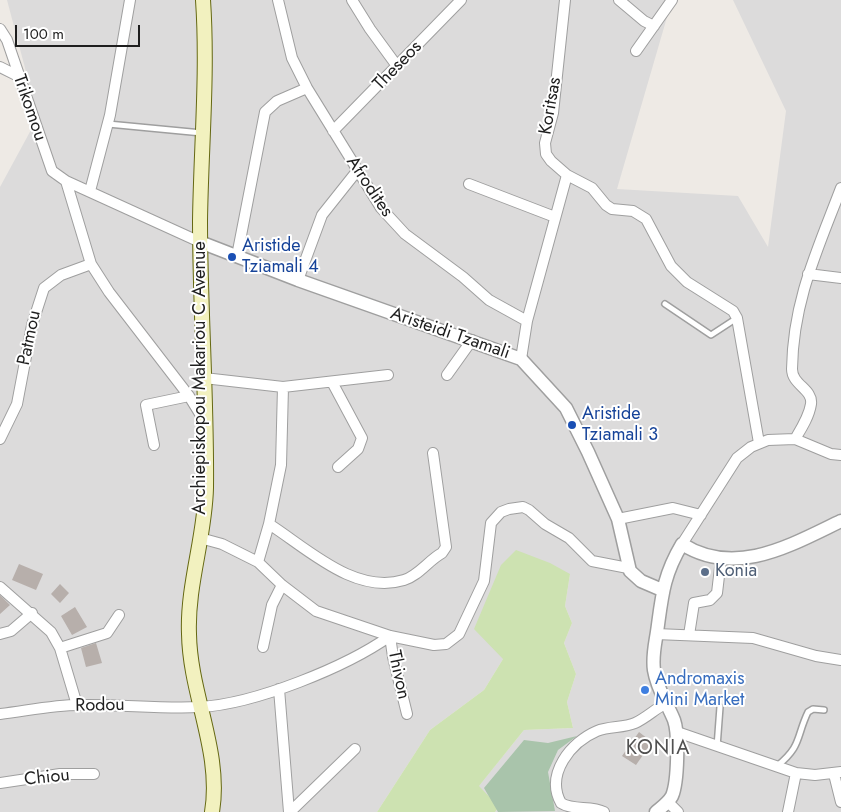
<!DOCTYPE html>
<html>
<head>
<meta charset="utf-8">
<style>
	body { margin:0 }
	#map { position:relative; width:841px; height:812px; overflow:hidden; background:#eeeae5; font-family:Jost,sans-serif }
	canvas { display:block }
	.scale { position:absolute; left:15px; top:25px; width:125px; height:22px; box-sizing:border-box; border:2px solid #1e1e1e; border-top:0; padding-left:6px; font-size:15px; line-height:18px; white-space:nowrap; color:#1e1e1e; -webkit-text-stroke:4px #fff; paint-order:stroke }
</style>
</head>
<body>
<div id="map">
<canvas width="841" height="812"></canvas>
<div class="scale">100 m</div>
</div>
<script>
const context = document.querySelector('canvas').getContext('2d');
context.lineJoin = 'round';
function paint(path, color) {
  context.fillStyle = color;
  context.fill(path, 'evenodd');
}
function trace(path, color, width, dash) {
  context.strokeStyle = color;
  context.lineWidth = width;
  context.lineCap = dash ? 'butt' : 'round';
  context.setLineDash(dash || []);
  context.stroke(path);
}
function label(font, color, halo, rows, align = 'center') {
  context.font = font + ' Jost,sans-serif';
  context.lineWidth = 4;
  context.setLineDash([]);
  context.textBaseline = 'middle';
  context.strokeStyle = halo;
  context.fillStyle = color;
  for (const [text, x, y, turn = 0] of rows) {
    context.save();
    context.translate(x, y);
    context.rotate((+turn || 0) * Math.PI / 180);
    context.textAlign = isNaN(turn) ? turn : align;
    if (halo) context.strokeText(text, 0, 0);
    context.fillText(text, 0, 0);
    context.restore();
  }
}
paint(new Path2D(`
	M 7,0 L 672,0 L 617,189 L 738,196 L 768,247 L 786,111 L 733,0 L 841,0 L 841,812 L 495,812 L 499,807 L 478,787 L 524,730 L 573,728 L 567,702 L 576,674 L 564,643 L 572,623 L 565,606 L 570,574 L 503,659 L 484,690 L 430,730 L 377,812 L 0,812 L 0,187 L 38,117 Z`), '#dcdbdb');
paint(new Path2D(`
	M 516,550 L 550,563 L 570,574 L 565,606 L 572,623 L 564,643 L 576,674 L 567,702 L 573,728 L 524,730 L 479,786 L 499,807 L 495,812 L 377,812 L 430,730 L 484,690 L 503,659 L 474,629 L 501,565 Z`), '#cde2b1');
paint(new Path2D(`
	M 577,736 L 558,750 L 548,772 L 555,811 L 498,812 L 484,788 L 524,740 L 548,743 Z`), '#a9c4ab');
paint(new Path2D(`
	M 19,564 L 43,574 L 36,590 L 12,580 Z
	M 60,584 L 69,593 L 60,603 L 51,594 Z
	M 0,595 L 10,605 L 0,614 Z
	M 75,607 L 87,627 L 72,635 L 61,616 Z
	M 96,643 L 102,663 L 86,667 L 81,648 Z
	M 639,732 L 652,742 L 636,765 L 622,756 Z`), '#b7afab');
const service = new Path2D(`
	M 108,124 L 202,133
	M 665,304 L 711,335 L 737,318
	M 717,747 L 720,707
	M 777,766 C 802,746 796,737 808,712 L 813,709 L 824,710`);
const minor = new Path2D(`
	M 278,0 L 292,58 L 307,88 L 381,208 L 405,234 L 463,277 L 489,300 L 527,321
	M 352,0 L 370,29 L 397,66
	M 565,0 L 553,113 L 545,143 L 546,154 L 551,161 L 567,175 L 592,188 L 606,205 L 612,209 L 633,211 L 646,219 L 671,266 L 687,282 L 733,311 L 737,318 L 759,443
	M 619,0 L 644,21 L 654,26
	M 0,29 L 7,40 L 52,171 L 66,181 L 200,242
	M 636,51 L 672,0
	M 0,67 L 18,76
	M 333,131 L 461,0
	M 66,181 L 91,264 L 109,292 L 189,396 L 205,422
	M 469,184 L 555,217
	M 90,191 L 110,115 L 130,0
	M 237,256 L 265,112 L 277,101 L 307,88
	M 808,274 L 841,278
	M 298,280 L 322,215 L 357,171
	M 521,359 L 527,321 L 567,175
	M 447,375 L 472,340
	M 204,378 L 283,387 L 388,375
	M 332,382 L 362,438 L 358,449 L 338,467
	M 0,439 L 17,404 L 32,325 L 44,288 L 61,275 L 91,264
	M 795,439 C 801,429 809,417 811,404 C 813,389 792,385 792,369 C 793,301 817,251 841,188
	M 154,445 L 146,405 L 189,396
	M 618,519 L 673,508 L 701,515
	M 269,524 C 308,549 355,595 404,580 C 418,576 429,560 442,553 L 446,547 L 433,453
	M 200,538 L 222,544 L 258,562 L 282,585 L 316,611 L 390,636 L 434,645 L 446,644 L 459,634 L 484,581 L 491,523 L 501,512 L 509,509 L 523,507 L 529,510 L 545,524 L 569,538 L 592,561 L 628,568
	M 682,544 L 737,458 L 751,447 L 768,440 L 795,439 L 831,454 L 841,455
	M 258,562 L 269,524 L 281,465 L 283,387
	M 0,587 L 51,632 L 60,648 L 77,705
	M 0,634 L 11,631 L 32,613
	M 656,634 L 753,638 L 816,656 L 841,660
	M 689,635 L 694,603 L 710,600 L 717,593 L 721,559
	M 390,636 L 393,657 L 407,714
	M 263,647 L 272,605 L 282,585
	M 60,648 L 107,633 L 119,615
	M 279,689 L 289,812
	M 0,714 C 26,711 53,705 79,705 C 119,704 160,709 200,707 C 255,704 346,667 390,636
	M 677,732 L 796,773 L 815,775 L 841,772
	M 834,774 L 841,802
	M 0,783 L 60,774 L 94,774
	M 668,802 L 678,812
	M 290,812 L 355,749
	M 604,812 C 591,805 573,811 561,803 C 545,774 571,742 597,731 C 609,726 624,728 635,723 C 646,718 655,709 665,704
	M 788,812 L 796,773`);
const tertiary = new Path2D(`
	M 200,242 L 298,280 L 521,359 L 566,408 L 588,452 L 618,519 L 630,571 L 641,581 L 662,590
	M 656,812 C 662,807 668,803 672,796 C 678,782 679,734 674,720 C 667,703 657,689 654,670 C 652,657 655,645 657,632 C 662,596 663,576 682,544 C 735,578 791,545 841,521`);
const secondary = new Path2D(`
	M 203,0 C 208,73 201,148 200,221 C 200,310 207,399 206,488 C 205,537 187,585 189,634 C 190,695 222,752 212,812`);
trace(service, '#9f9f9f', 8);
trace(minor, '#9f9f9f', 12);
trace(tertiary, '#9f9f9f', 15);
trace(secondary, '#656812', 16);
trace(service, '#fff', 5);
trace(minor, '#fff', 10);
trace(tertiary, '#fff', 12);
trace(secondary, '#f2f1bf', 14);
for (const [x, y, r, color] of [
	[232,257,5,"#1a4fb4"],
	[572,425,5,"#1a4fb4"],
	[705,572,5,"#5c6f8a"],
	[645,690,5,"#3f7fe0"]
]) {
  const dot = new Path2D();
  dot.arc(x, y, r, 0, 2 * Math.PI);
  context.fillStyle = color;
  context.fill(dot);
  trace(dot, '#fff', 2);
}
label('18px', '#1e1e1e', '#fff', [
	["Theseos",398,66,-46],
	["Koritsas",551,106,-80],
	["Trikomou",29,108,71],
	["Afrodites",369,187,56],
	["Aristeidi Tzamali",450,334,19],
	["Patmou",30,338,-78],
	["Archiepiskopou Makariou C Avenue",201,378,-90],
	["Thivon",398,675,78],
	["Rodou",100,706,-1],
	["Chiou",47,778,-6]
]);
label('18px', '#164399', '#fff', [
	["Aristide",242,247],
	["Tziamali 4",242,268],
	["Aristide",582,415],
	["Tziamali 3",582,436]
], 'left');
label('18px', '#4e5e75', '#fff', [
	["Konia",715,572]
], 'left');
label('18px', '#366cbe', '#fff', [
	["Andromaxis",655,680],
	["Mini Market",655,701]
], 'left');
context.letterSpacing = '1px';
label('20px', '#515151', '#fff', [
	["KONIA",658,749]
]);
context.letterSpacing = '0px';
</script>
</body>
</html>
